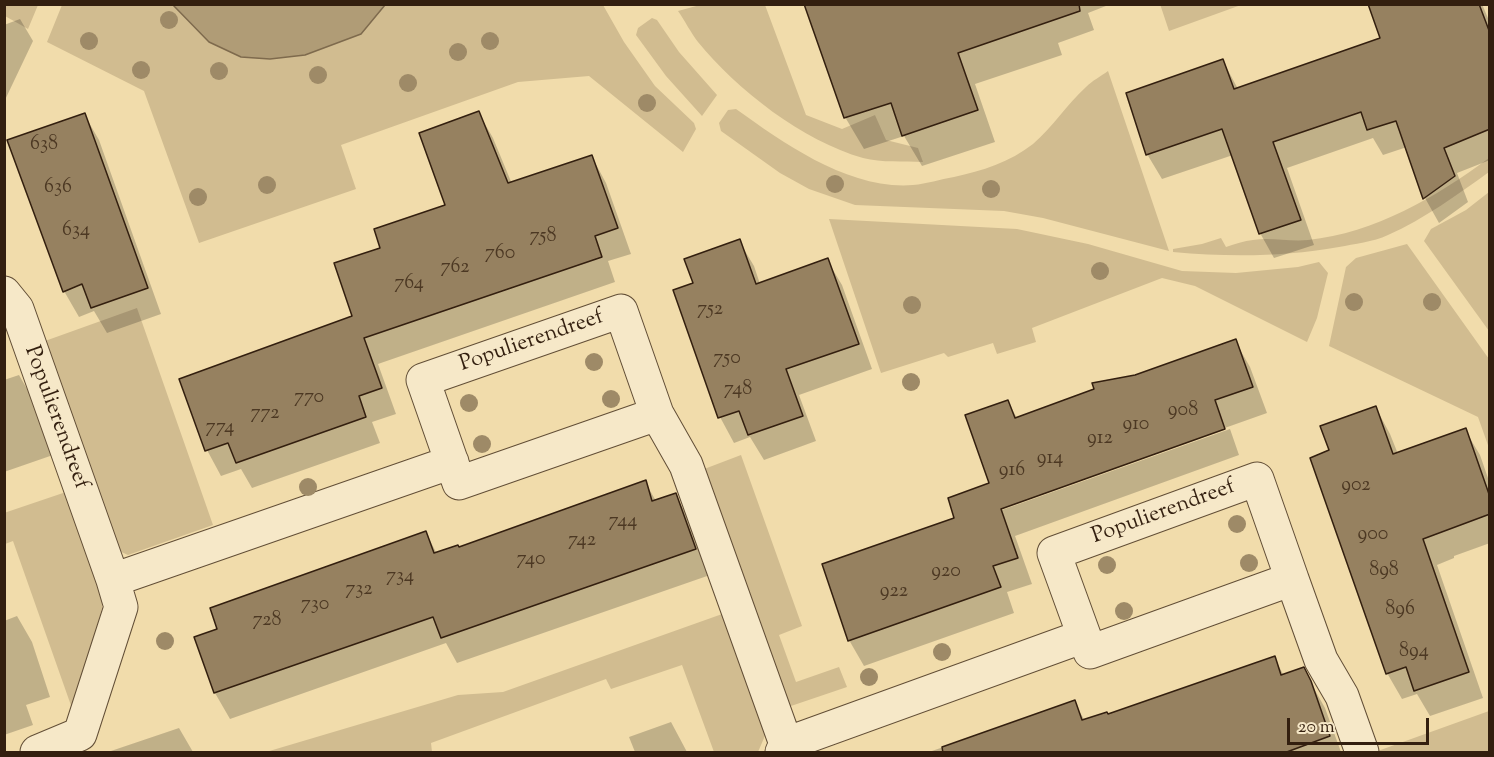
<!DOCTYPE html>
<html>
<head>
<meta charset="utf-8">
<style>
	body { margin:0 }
	#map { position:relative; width:1494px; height:757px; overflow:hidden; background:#f1dcab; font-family:"Sorts Mill Goudy",serif }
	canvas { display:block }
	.frame { position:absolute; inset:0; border:6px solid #331f0f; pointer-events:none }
	.scale { position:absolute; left:1287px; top:718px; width:142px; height:27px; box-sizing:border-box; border:3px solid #331f0f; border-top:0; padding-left:8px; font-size:18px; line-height:21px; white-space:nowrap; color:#331f0f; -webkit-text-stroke:4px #f6e8c8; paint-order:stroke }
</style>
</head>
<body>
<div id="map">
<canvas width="1494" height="757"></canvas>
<div class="frame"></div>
<div class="scale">20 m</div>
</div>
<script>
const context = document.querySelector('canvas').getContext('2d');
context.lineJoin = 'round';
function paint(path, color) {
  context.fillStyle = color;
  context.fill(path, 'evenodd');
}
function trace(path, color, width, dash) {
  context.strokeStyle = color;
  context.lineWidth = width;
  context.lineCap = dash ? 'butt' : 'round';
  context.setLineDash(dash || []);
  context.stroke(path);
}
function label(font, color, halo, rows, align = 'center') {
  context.font = font + ' "Sorts Mill Goudy",serif';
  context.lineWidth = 5;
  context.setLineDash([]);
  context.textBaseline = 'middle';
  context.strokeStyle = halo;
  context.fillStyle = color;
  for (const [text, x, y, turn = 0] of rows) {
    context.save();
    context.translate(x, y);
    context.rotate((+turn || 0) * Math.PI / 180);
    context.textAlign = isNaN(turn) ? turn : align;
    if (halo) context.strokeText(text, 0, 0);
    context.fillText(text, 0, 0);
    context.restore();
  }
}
paint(new Path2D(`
	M 5,4 L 38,4 L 38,5 L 28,29 L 5,16 Z
	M 1160,4 L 1241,4 L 1241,5 L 1169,31 Z
	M 62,5 L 173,5 L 210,42 L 361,34 L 385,5 L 603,5 L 624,42 L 655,86 L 694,123 L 696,129 L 683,152 L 589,76 L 518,82 L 341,145 L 356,189 L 199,243 L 144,91 L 47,42 Z
	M 700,5 L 765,5 L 806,115 L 842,129 L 875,115 L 886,140 L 918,148 L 923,162 C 904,161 882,163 863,158 C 803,141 737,90 698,42 C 691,33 685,21 678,11 Z
	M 652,18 L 657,20 L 679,52 L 717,95 L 702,116 L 666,76 L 636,35 L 638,28 Z
	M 1108,71 L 1169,251 L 1043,218 L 1004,211 L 855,205 L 809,189 L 780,173 L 721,131 L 719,123 L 728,110 L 736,109 C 785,144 849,190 913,185 C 927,184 940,179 954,177 C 982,171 1010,162 1033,144 C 1053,127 1067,104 1086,87 C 1092,81 1101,76 1108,71 Z
	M 1489,158 L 1489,172 C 1457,195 1424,219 1388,235 C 1373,242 1354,244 1339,247 C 1283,257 1229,257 1173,252 L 1173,249 L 1202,244 L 1221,238 L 1226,247 C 1235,244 1244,241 1253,240 C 1271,237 1290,242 1308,240 C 1375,233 1436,197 1489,158 Z
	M 1489,192 L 1489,331 L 1424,241 L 1431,229 L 1466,210 Z
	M 829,219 L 1017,229 L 1088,244 L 1182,271 L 1236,273 L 1298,267 L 1319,262 L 1328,273 L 1317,318 L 1307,342 L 1195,286 L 1162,278 L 1032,328 L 1036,342 L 997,354 L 993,343 L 948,357 L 944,353 L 881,373 Z
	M 1407,244 L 1489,359 L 1489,448 L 1478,417 L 1329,346 L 1346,267 L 1356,258 Z
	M 137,308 L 213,525 L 128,555 L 117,550 L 45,341 Z
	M 741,455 L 802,626 L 779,635 L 796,682 L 839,667 L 847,687 L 788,707 L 699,471 Z
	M 66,492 L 102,591 L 102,608 L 74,714 L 13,541 L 5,544 L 4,513 Z
	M 725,613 L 767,731 L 758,752 L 714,752 L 682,665 L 611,689 L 606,679 L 431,743 L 432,752 L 266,752 L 458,695 L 503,692 Z
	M 1489,711 L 1489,752 L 1375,752 Z`), '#d1bc90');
const water = new Path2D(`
	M 173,5 L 385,5 L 361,34 L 305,55 L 270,59 L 241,57 L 209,42 Z`);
paint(water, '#b09c76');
trace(water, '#7e6a4d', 1.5);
paint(new Path2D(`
	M 806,4 L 1111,4 L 1088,13 L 1094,30 L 1058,43 L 1062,55 L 975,84 L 995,142 L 922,166 L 904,136 L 864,149 L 845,117 Z
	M 1382,4 L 1482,4 L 1490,23 L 1490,160 L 1457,173 L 1468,202 L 1439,223 L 1425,198 L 1407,147 L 1383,155 L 1373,138 L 1287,168 L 1314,245 L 1274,258 L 1260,233 L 1233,155 L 1162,179 L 1147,154 L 1223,61 L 1238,89 L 1382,39 Z
	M 20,19 L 33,41 L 4,102 L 4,25 Z
	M 478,112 L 493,138 L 512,184 L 592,157 L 606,183 L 631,254 L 608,261 L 615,282 L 378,364 L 396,414 L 372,422 L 380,443 L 252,488 L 241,469 L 221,476 L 207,450 L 181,380 L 354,317 L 382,249 L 446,206 Z
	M 84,114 L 99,140 L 161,314 L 107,333 L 94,311 L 79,317 L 64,291 Z
	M 739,241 L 754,266 L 760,284 L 827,260 L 842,285 L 872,369 L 799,395 L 816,441 L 764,460 L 750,437 L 734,443 L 720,417 L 675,291 L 695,284 Z
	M 1235,341 L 1250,367 L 1267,413 L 1002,507 L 1002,510 L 1230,429 L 1239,455 L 1015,536 L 1032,584 L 1007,592 L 1014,613 L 864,666 L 849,640 L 956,519 L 991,484 L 1008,402 L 1017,418 Z
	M 19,375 L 34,401 L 53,455 L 4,472 L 4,380 Z
	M 1376,408 L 1390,434 L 1398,454 L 1465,430 L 1480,455 L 1490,484 L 1490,543 L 1454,556 L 1454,558 L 1437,565 L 1483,698 L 1430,716 L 1417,694 L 1402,699 L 1387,673 L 1331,451 Z
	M 645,482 L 656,501 L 675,495 L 690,520 L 710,575 L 457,663 L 446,643 L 230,719 L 215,693 L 196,638 L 219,630 L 426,533 L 437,554 L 459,549 Z
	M 17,616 L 32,642 L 50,697 L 26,705 L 33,725 L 4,735 L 4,621 Z
	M 1274,657 L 1284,676 L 1303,669 L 1325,708 L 1341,752 L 929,752 L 1074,702 L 1085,721 L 1107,716 Z
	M 671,722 L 687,752 L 635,752 L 629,737 Z
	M 179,728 L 193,752 L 108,752 Z`), '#0003');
const building = new Path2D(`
	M 804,4 L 1079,4 L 1080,11 L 958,53 L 978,110 L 902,136 L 891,103 L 844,118 Z
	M 1368,4 L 1479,4 L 1490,33 L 1490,129 L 1444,148 L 1455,176 L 1423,199 L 1396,121 L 1367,130 L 1361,112 L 1273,142 L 1301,220 L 1259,234 L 1222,129 L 1146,155 L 1126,93 L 1223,59 L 1234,89 L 1380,38 Z
	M 479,111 L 508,183 L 592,155 L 618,228 L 595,236 L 602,257 L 364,338 L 382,388 L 359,396 L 366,417 L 236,463 L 228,443 L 205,451 L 179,379 L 352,316 L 334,263 L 380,248 L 374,229 L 445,205 L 419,133 Z
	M 85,113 L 148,288 L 91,308 L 82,284 L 63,292 L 7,140 Z
	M 740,239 L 756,284 L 828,258 L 859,344 L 786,369 L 803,416 L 748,435 L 739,411 L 718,418 L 673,290 L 693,283 L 684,259 Z
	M 1236,339 L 1253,387 L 1215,400 L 1225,429 L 1001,509 L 1018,558 L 993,566 L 1001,587 L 848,641 L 822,564 L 954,518 L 948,498 L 989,483 L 965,415 L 1008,400 L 1015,418 L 1094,389 L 1092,383 L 1135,375 Z
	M 1376,406 L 1393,454 L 1466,428 L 1490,497 L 1490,514 L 1423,539 L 1469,672 L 1414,691 L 1406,667 L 1386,674 L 1310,458 L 1329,450 L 1320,426 Z
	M 646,480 L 652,501 L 676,493 L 696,549 L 441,638 L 433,617 L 214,693 L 194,637 L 217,629 L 210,608 L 426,531 L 434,553 L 458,545 L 459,547 Z
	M 1275,656 L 1281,675 L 1304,667 L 1311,681 L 1330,736 L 1284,753 L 943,753 L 942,747 L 1075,700 L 1082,720 L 1107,712 L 1108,714 Z`);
paint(building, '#968160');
trace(building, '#331f0f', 1.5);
const minor = new Path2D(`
	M 4,293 L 17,309 L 113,580
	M 621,311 L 657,414 L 459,483 L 423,380 Z
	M 657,414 L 686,465 L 786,744 L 782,752
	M 1257,479 L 1292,579 L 1090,652 L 1054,553 Z
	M 1292,579 L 1321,660 L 1342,696 L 1362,752
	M 786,744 L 1084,636
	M 37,752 L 80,734 L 121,607 L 113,580 L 452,462`);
trace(minor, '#624e36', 35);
trace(minor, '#f6e8c8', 33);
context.fillStyle = '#9e8a67';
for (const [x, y] of [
	[169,20],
	[89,41],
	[490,41],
	[458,52],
	[141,70],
	[219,71],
	[318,75],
	[408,83],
	[647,103],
	[835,184],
	[267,185],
	[991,189],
	[198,197],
	[1100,271],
	[1354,302],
	[1432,302],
	[912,305],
	[594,362],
	[911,382],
	[611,399],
	[469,403],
	[482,444],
	[308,487],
	[1237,524],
	[1249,563],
	[1107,565],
	[1124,611],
	[165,641],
	[942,652],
	[869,677]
]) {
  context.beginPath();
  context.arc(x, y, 9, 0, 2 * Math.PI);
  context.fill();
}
label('20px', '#4c3823', null, [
	["638",44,146],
	["636",58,189],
	["634",76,232],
	["758",543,238],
	["760",500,255],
	["762",455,269],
	["764",409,285],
	["752",710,311],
	["750",727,360],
	["748",738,391],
	["770",309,399],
	["908",1183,412],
	["772",265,415],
	["910",1136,426],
	["774",220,429],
	["912",1100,440],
	["914",1050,460],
	["916",1012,472],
	["902",1356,487],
	["744",623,523],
	["900",1373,536],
	["742",582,542],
	["740",531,561],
	["898",1384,572],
	["920",946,573],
	["734",400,578],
	["732",359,591],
	["922",894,593],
	["730",315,606],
	["896",1400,611],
	["728",267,622],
	["894",1414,653]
]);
label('22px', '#331f0f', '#f6e8c8', [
	["Populierendreef",532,342,-19],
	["Populierendreef",55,418,70],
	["Populierendreef",1164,513,-20]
]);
</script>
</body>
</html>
